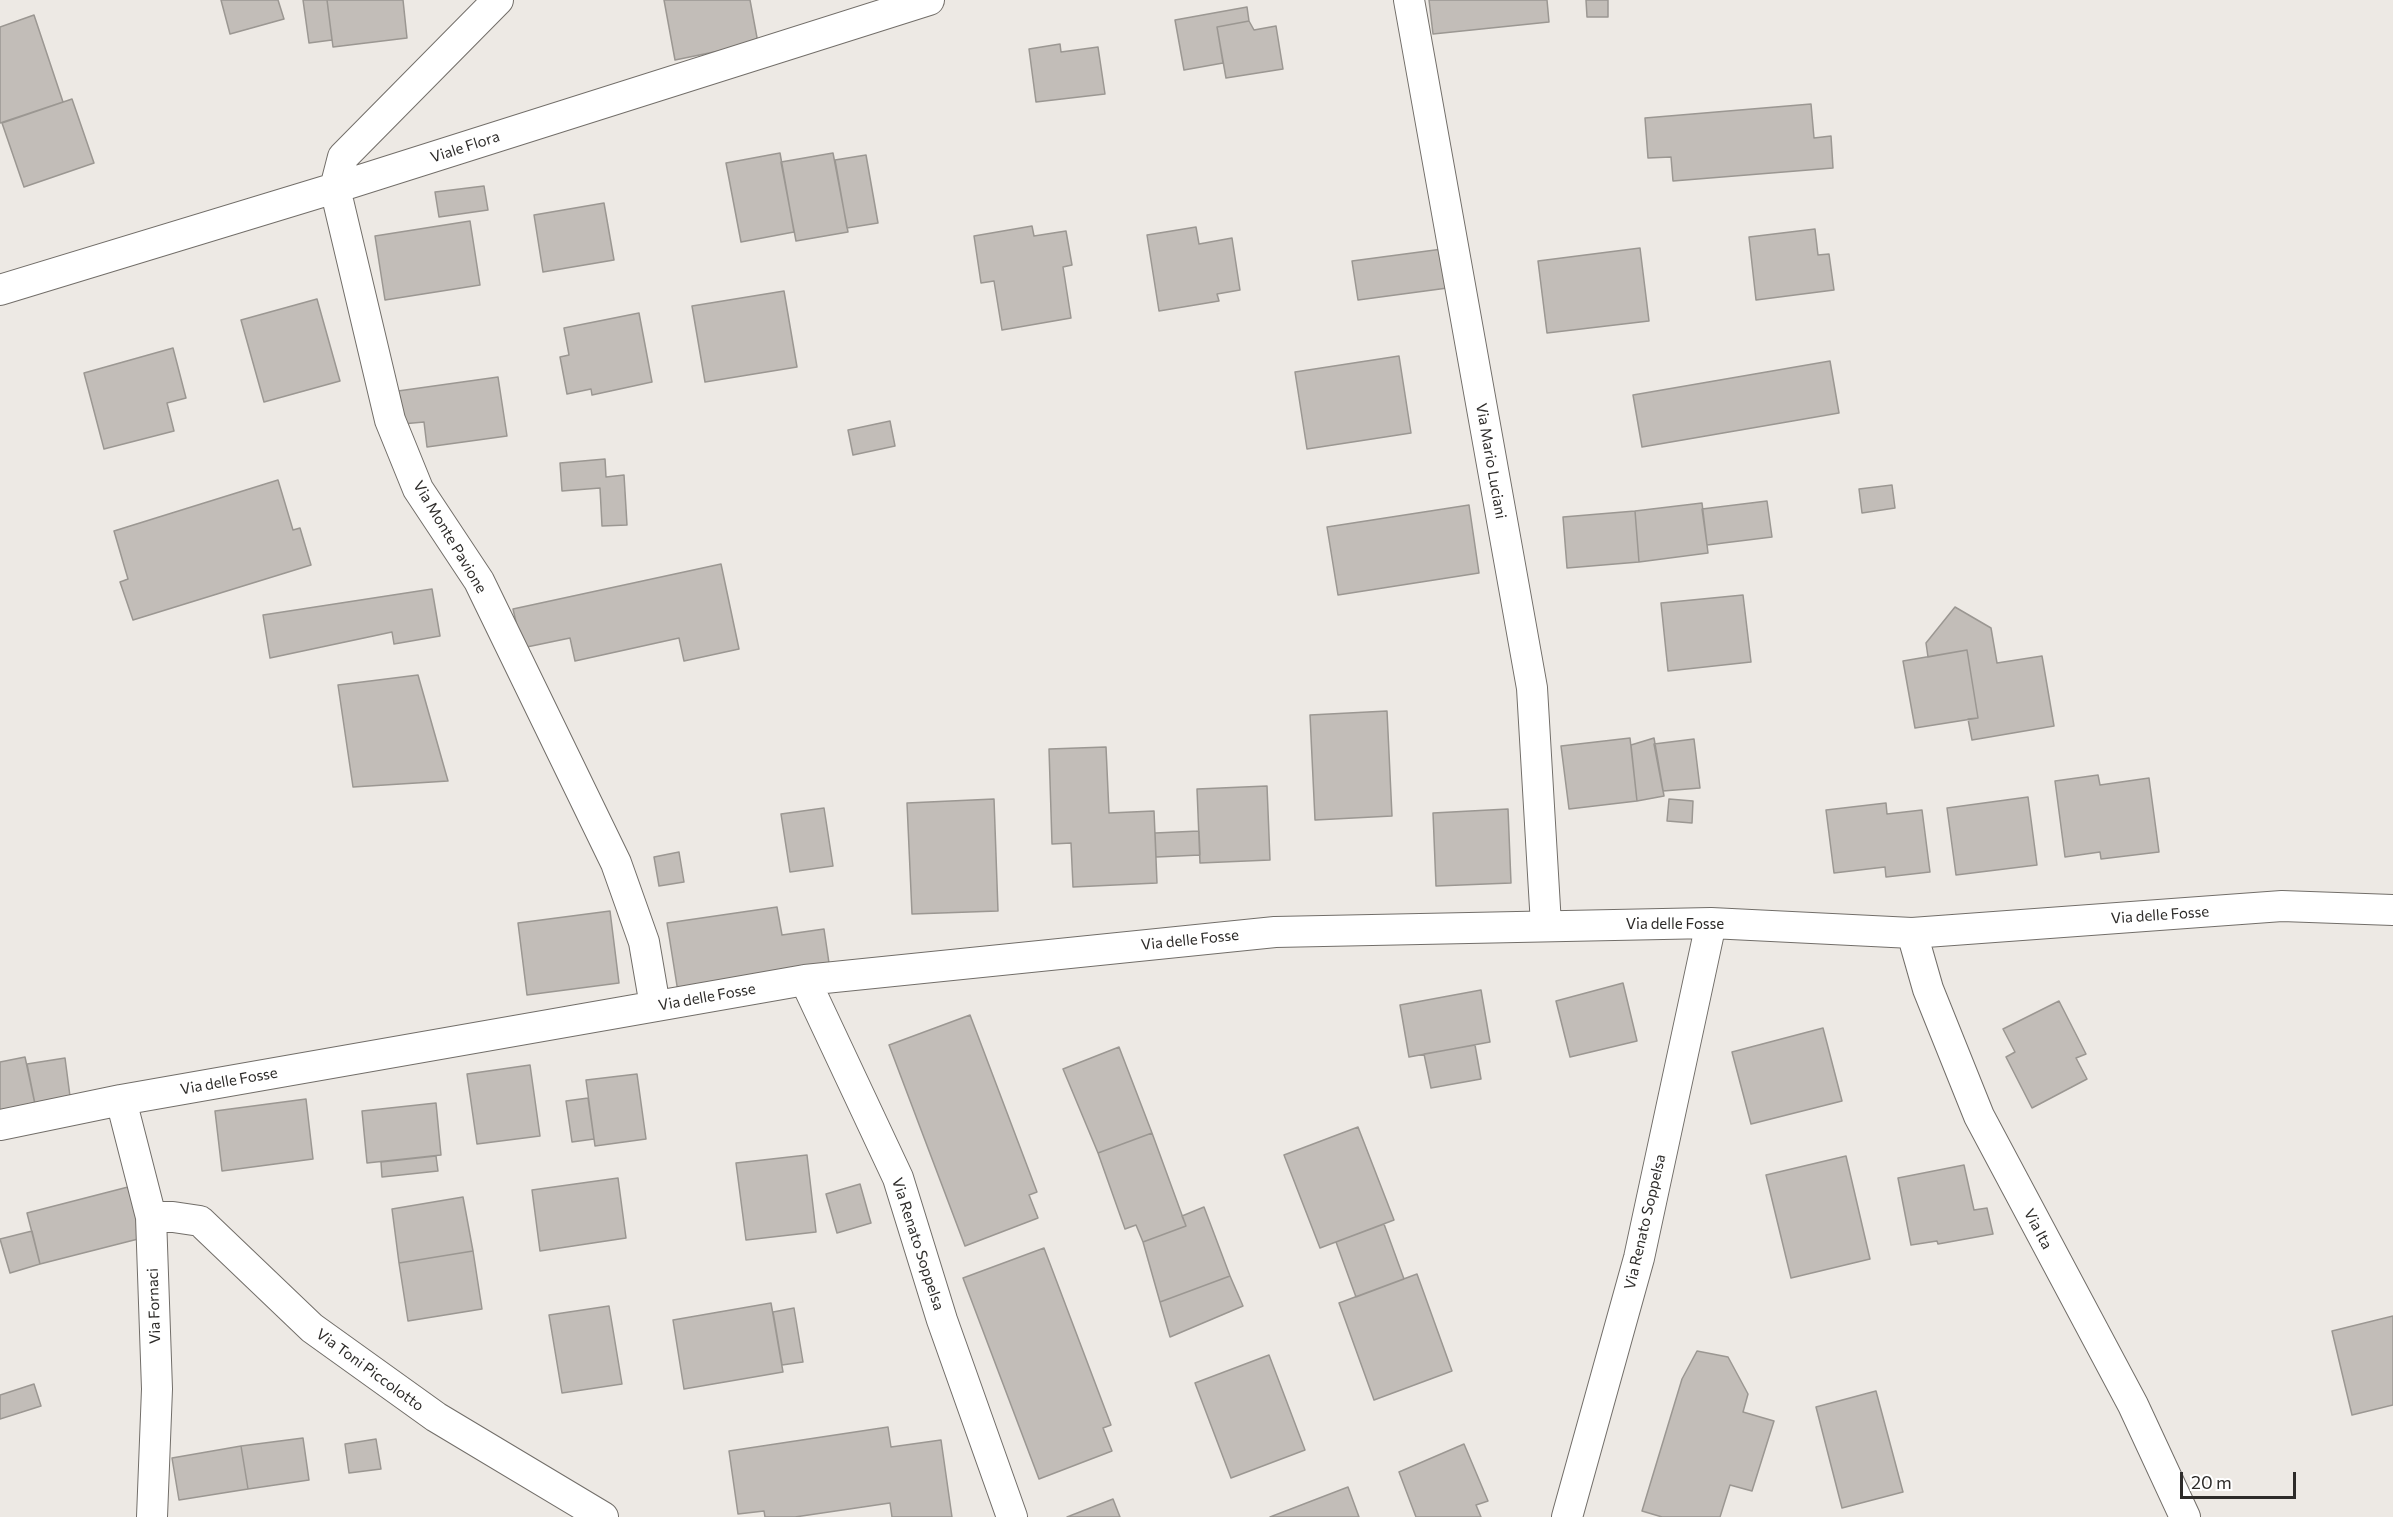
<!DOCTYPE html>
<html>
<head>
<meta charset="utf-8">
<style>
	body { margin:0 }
	#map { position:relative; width:2393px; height:1517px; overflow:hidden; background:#ede9e4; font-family:Commissioner,sans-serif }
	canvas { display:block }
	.scale { position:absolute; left:2180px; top:1472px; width:116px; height:27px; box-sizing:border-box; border:3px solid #2d2b29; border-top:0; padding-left:8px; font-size:18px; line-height:21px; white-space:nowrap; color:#2d2b29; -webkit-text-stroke:4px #fff; paint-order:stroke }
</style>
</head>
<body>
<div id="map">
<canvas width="2393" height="1517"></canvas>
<div class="scale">20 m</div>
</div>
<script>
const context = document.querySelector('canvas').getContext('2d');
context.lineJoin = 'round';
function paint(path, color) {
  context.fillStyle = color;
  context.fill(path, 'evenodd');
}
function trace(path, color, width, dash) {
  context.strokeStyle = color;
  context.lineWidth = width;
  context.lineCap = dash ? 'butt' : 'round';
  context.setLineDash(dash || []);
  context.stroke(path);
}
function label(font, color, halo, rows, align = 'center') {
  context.font = font + ' Commissioner,sans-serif';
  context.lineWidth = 5;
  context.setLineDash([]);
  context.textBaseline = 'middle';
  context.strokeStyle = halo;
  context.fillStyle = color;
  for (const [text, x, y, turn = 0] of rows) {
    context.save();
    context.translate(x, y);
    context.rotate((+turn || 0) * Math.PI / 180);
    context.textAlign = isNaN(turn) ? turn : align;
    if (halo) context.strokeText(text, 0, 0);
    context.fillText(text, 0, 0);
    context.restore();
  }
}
const building = new Path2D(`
	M 221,0 L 278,0 L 284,19 L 230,34 Z
	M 303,0 L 327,0 L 332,40 L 309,43 Z
	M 327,0 L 403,0 L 407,38 L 333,47 Z
	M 664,0 L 750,0 L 758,43 L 675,60 Z
	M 1429,0 L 1547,0 L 1549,22 L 1433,34 Z
	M 1586,0 L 1608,0 L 1608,17 L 1587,17 Z
	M 1247,7 L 1249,21 L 1217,27 L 1223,63 L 1184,70 L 1175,20 Z
	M 34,15 L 63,102 L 0,123 L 0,27 Z
	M 1249,21 L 1254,30 L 1276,26 L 1283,69 L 1226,78 L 1217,27 Z
	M 1060,44 L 1061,52 L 1098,47 L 1105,94 L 1036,102 L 1029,49 Z
	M 72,99 L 94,163 L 24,187 L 2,123 Z
	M 1811,104 L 1814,138 L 1831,136 L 1833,168 L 1673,181 L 1671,157 L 1648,158 L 1645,118 Z
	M 780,153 L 794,232 L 741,242 L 726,163 Z
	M 833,153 L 848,232 L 796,241 L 781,162 Z
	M 866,155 L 878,223 L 847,228 L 835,160 Z
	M 484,186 L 488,210 L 439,217 L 435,192 Z
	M 604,203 L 614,260 L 543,272 L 534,215 Z
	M 470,221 L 480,285 L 385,300 L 375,236 Z
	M 1032,226 L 1034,236 L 1066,231 L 1072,265 L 1063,267 L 1071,318 L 1002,330 L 994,281 L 981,283 L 974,236 Z
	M 1196,227 L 1199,244 L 1232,238 L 1240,290 L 1217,294 L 1219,301 L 1159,311 L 1147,235 Z
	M 1815,229 L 1818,255 L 1829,254 L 1834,290 L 1756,300 L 1749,237 Z
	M 1450,248 L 1455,287 L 1358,300 L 1352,261 Z
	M 1640,248 L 1649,321 L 1547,333 L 1538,261 Z
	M 784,291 L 797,367 L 705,382 L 692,306 Z
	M 317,299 L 340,381 L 264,402 L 241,320 Z
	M 639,313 L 652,382 L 592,395 L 591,389 L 567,394 L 560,357 L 569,355 L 564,328 Z
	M 173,348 L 186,398 L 167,403 L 174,431 L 104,449 L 84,373 Z
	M 1399,356 L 1411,433 L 1307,449 L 1295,372 Z
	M 1830,361 L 1839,413 L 1642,447 L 1633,395 Z
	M 498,377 L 507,436 L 427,447 L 424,422 L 402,424 L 398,391 Z
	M 890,421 L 895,446 L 853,455 L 848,430 Z
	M 605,459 L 606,477 L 624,475 L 627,525 L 602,526 L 600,488 L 562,491 L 560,463 Z
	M 278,480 L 293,530 L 300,528 L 311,565 L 133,620 L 120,582 L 128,579 L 114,531 Z
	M 1892,485 L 1895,508 L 1862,513 L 1859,489 Z
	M 1767,501 L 1772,537 L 1707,545 L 1702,509 Z
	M 1702,503 L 1708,553 L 1639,562 L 1635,511 Z
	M 1469,505 L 1479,573 L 1338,595 L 1327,527 Z
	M 1635,511 L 1639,562 L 1567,568 L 1563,517 Z
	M 721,564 L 739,649 L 684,661 L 679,638 L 575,661 L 570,638 L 522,648 L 513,609 Z
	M 432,589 L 440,636 L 394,644 L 392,632 L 270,658 L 263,615 Z
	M 1743,595 L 1751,662 L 1668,671 L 1661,603 Z
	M 1955,607 L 1991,628 L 1997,663 L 2042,656 L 2054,726 L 1972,740 L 1968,719 L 1978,718 L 1967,650 L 1928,657 L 1926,643 Z
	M 1967,650 L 1978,718 L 1915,728 L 1903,661 Z
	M 418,675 L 448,781 L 353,787 L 338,685 Z
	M 1387,711 L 1392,816 L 1315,820 L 1310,715 Z
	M 1630,738 L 1637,801 L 1569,809 L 1561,746 Z
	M 1654,738 L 1664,796 L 1637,801 L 1631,745 Z
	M 1694,739 L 1700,788 L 1663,791 L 1654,744 Z
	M 1106,747 L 1109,813 L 1154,811 L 1157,883 L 1073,887 L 1071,843 L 1052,844 L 1049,749 Z
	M 2098,775 L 2100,785 L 2149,778 L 2159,852 L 2101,859 L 2100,852 L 2065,857 L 2055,781 Z
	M 1267,786 L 1270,860 L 1200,863 L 1197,789 Z
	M 2028,797 L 2037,865 L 1956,875 L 1947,808 Z
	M 994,799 L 998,911 L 912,914 L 907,803 Z
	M 1669,799 L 1693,801 L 1692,823 L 1667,821 Z
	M 1886,803 L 1887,814 L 1922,810 L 1930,872 L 1886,877 L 1885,867 L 1834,873 L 1826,810 Z
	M 824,808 L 833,866 L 790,872 L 781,814 Z
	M 1508,809 L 1511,883 L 1436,886 L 1433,813 Z
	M 1199,831 L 1200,855 L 1156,857 L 1155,833 Z
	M 679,852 L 684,882 L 659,886 L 654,857 Z
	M 777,907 L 782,935 L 824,929 L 829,963 L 678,992 L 667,923 Z
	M 610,911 L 619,983 L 527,995 L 518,923 Z
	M 1623,983 L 1637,1041 L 1570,1057 L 1556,1001 Z
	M 1481,990 L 1490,1042 L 1409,1057 L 1400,1005 Z
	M 2059,1001 L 2086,1054 L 2076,1058 L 2087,1079 L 2032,1108 L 2006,1057 L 2015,1052 L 2003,1029 Z
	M 970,1015 L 1037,1192 L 1029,1195 L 1038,1218 L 965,1246 L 889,1045 Z
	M 1823,1028 L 1842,1101 L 1751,1124 L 1732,1052 Z
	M 1475,1045 L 1481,1079 L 1431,1088 L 1424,1054 Z
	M 1119,1047 L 1152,1133 L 1098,1153 L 1063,1069 Z
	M 25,1057 L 36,1109 L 0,1117 L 0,1062 Z
	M 65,1058 L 71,1104 L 36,1109 L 27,1064 Z
	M 530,1065 L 540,1136 L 477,1144 L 467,1074 Z
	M 637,1074 L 646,1139 L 595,1146 L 586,1080 Z
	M 588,1098 L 594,1139 L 572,1142 L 566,1101 Z
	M 306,1099 L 313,1159 L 222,1171 L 215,1111 Z
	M 436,1103 L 441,1155 L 367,1163 L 362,1111 Z
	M 1358,1127 L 1394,1220 L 1320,1248 L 1284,1155 Z
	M 1152,1133 L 1186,1226 L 1143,1242 L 1136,1225 L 1125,1229 L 1098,1153 Z
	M 807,1155 L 816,1232 L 746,1240 L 736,1163 Z
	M 436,1156 L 438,1171 L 382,1177 L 381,1162 Z
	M 1846,1156 L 1870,1259 L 1791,1278 L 1766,1175 Z
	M 1964,1165 L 1974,1210 L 1987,1208 L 1993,1234 L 1938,1244 L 1937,1241 L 1911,1245 L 1898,1178 Z
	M 618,1178 L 626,1238 L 540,1251 L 532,1190 Z
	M 860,1184 L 871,1223 L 837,1233 L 826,1194 Z
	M 128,1187 L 142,1238 L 40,1264 L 27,1213 Z
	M 463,1197 L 473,1251 L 399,1263 L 392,1209 Z
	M 1204,1207 L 1230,1276 L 1160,1302 L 1143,1242 L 1186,1226 L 1182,1216 Z
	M 1384,1224 L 1404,1279 L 1356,1297 L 1336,1242 Z
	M 32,1231 L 40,1264 L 10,1273 L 0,1239 Z
	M 1044,1248 L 1111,1425 L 1103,1428 L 1112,1451 L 1039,1479 L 963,1278 Z
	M 473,1251 L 482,1309 L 408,1321 L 399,1263 Z
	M 1417,1274 L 1452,1371 L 1374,1400 L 1339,1303 Z
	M 1230,1276 L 1243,1306 L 1170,1337 L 1160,1302 Z
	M 771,1303 L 783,1372 L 684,1389 L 673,1320 Z
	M 609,1306 L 622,1384 L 562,1393 L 549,1315 Z
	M 794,1308 L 803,1362 L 782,1365 L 773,1312 Z
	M 2393,1316 L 2393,1405 L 2352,1415 L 2332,1331 Z
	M 1697,1351 L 1728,1357 L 1748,1394 L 1743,1412 L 1774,1421 L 1752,1491 L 1730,1485 L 1720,1517 L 1662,1517 L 1642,1511 L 1682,1379 Z
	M 1269,1355 L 1305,1450 L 1231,1478 L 1195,1383 Z
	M 34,1384 L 41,1406 L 0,1419 L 0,1395 Z
	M 1876,1391 L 1903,1492 L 1842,1508 L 1816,1407 Z
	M 888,1427 L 891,1447 L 941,1440 L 952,1517 L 892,1517 L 890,1503 L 795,1517 L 765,1517 L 764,1511 L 738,1514 L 729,1451 Z
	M 303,1438 L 309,1480 L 248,1489 L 241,1446 Z
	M 376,1439 L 381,1469 L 349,1473 L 345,1444 Z
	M 1464,1444 L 1488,1501 L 1476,1505 L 1481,1517 L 1416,1517 L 1399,1472 Z
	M 241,1446 L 248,1489 L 179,1500 L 172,1458 Z
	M 1348,1487 L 1359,1517 L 1270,1517 Z
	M 1113,1499 L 1120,1517 L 1067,1517 Z`);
paint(building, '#c2bdb8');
trace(building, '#9b9792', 1.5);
const minor = new Path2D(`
	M 498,0 L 343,157 L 335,188 L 390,420 L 418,489 L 479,581 L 616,863 L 644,942 L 655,1006
	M 1409,0 L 1532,688 L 1546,925
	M 0,290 L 335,188 L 929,0
	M 1912,933 L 1928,989 L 1979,1116 L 2133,1405 L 2185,1517
	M 805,980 L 898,1178 L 942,1320 L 1012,1517
	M 121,1100 L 151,1217 L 157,1389 L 152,1517
	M 0,1125 L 121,1100 L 805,980 L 1275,932 L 1711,923 L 1912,933 L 2282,906 L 2393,910
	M 151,1217 L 173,1217 L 200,1221 L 312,1328 L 436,1417 L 603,1517
	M 1567,1517 L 1639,1258 L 1711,923`);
trace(minor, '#726e69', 32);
trace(minor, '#fff', 30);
label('15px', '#2d2b29', '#fff', [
	["Viale Flora",465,147,-18],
	["Via Mario Luciani",1491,461,80],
	["Via Monte Pavione",450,537,59],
	["Via delle Fosse",2160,915,-4],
	["Via delle Fosse",1675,924],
	["Via delle Fosse",1190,940,-6],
	["Via delle Fosse",707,997,-10],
	["Via delle Fosse",229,1081,-10],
	["Via Renato Soppelsa",1645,1222,-77],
	["Via Ita",2038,1229,62],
	["Via Renato Soppelsa",918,1244,72],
	["Via Fornaci",154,1306,-92],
	["Via Toni Piccolotto",370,1370,36]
]);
</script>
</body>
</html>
